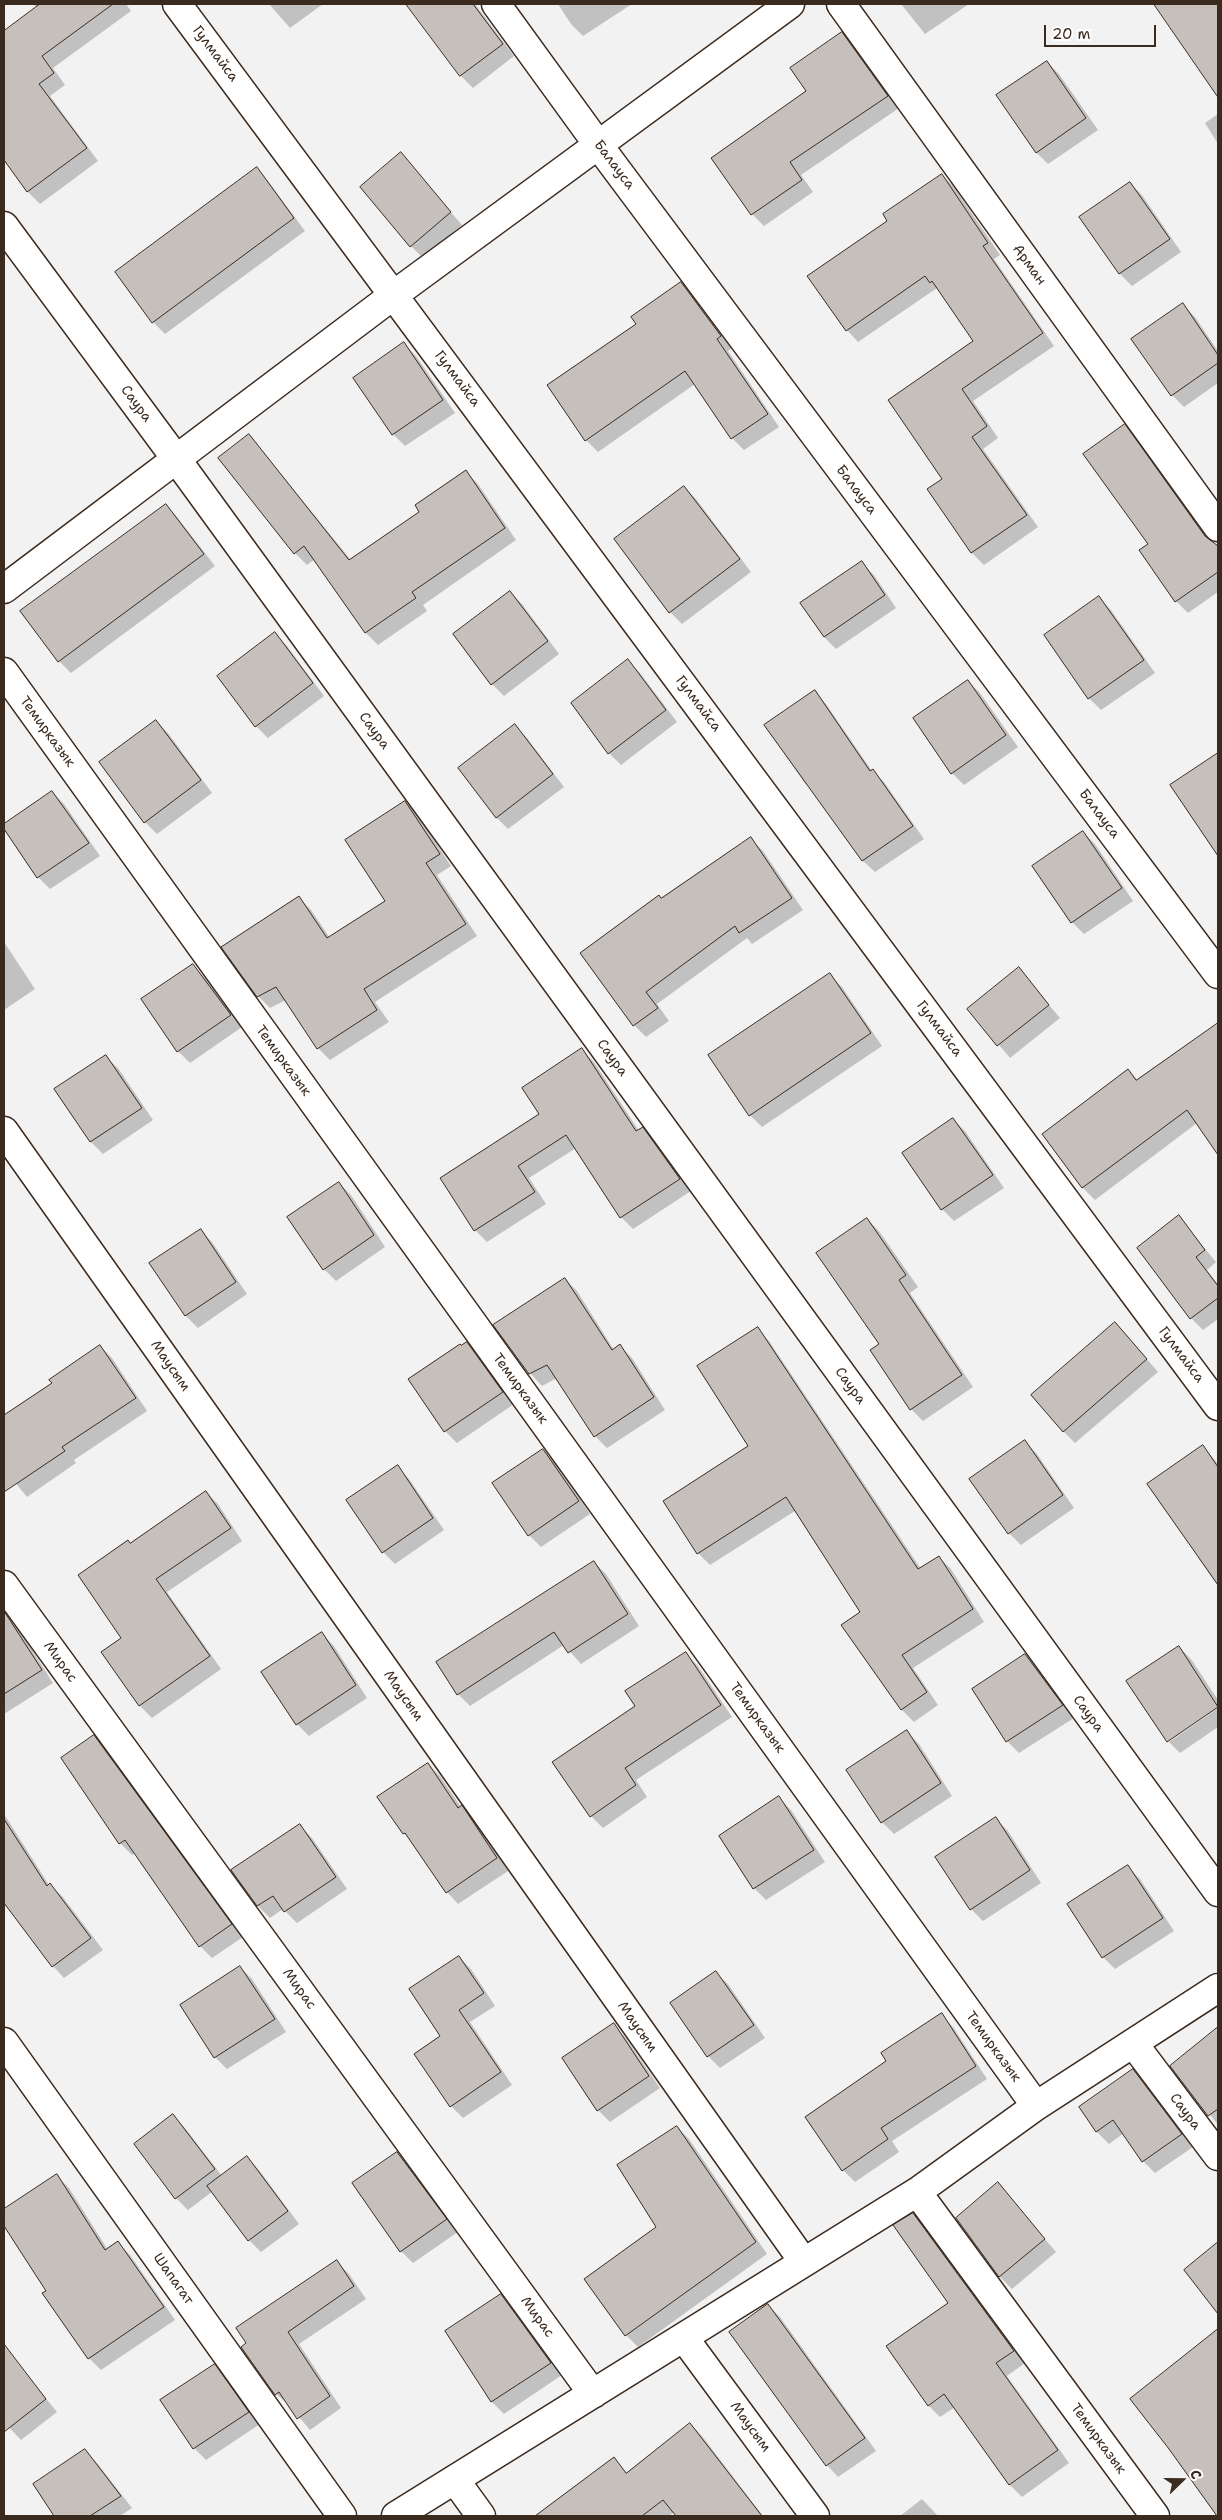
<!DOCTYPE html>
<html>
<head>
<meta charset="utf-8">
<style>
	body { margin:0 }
	#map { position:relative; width:1222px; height:2520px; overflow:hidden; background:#f3f2f2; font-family:"Shantell Sans",sans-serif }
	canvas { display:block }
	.frame { position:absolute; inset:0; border:5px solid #3b2a1e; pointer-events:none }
	.north { position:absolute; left:1157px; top:2455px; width:50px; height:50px; -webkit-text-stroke:4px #fff; paint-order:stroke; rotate:68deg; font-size:14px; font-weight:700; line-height:20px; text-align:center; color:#3b2a1e }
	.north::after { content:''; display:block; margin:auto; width:18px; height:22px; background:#3b2a1e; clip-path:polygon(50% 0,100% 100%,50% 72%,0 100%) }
	.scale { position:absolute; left:1044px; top:25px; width:112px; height:22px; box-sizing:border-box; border:2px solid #3b2a1e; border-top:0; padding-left:6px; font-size:15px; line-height:18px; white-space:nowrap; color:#3b2a1e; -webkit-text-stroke:4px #fff; paint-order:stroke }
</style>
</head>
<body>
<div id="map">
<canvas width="1222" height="2520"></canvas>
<div class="frame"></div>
<div class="north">С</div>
<div class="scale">20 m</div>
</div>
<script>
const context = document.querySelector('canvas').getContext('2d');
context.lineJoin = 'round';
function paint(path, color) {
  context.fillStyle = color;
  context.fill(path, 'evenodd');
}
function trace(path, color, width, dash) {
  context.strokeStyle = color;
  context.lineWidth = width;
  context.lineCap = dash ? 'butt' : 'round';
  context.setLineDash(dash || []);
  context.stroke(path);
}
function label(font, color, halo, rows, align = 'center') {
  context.font = font + ' "Shantell Sans",sans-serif';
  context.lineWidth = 5;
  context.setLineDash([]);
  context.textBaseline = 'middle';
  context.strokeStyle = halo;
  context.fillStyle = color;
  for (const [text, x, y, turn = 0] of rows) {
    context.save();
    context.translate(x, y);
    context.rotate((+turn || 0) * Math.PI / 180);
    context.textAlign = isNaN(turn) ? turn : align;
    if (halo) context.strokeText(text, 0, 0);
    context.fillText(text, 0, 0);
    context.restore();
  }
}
paint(new Path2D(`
	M 34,4 L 126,4 L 131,11 L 53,68 L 65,85 L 50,96 L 98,161 L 40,204 L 28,192 L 4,158 L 4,132 L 6,131 L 4,128 L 4,32 L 37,8 Z
	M 269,4 L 323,4 L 290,28 Z
	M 429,4 L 475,4 L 514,56 L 473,88 L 461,76 L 415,14 Z
	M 558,4 L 632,4 L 583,36 L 571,24 Z
	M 901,4 L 969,4 L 925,34 Z
	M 1156,4 L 1218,4 L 1218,69 L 1209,76 L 1197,64 Z
	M 842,34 L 854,46 L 899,108 L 801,175 L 813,192 L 764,226 L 752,214 L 808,92 Z
	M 1047,62 L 1059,74 L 1098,130 L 1048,164 L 1036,152 Z
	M 1218,114 L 1218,144 L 1205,123 Z
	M 401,154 L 462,225 L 423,258 L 411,246 Z
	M 257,169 L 268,181 L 305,231 L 165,334 L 153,322 Z
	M 942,175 L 954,187 L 1000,255 L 994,259 L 1054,346 L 973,401 L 998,438 L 983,449 L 1038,527 L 984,565 L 972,553 L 929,490 L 944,479 L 889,401 L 975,342 L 937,288 L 858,342 L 847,330 L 889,221 Z
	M 1130,183 L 1142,195 L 1181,252 L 1132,286 L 1120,274 L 1081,217 Z
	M 681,284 L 693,296 L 732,348 L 728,351 L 779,427 L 744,450 L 732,438 L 695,384 L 598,452 L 586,440 L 638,324 Z
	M 1183,305 L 1195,317 L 1218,351 L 1218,383 L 1184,407 L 1172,395 Z
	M 404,344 L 416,356 L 455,413 L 405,446 L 393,434 Z
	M 1124,426 L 1136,438 L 1211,541 L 1218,547 L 1218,592 L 1188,613 L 1176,601 L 1141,550 L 1149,544 Z
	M 249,435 L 351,560 L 421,512 L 466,472 L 478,484 L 516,540 L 423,605 L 427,611 L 378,645 L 366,633 L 315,559 L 307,565 L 295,553 Z
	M 684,487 L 696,499 L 751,572 L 682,624 L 670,612 Z
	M 165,505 L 177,517 L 215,566 L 71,673 L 59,661 L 22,612 Z
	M 862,563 L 874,575 L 896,608 L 836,649 L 824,637 Z
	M 510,592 L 522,604 L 559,654 L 504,696 L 492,684 Z
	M 1099,598 L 1111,610 L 1155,673 L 1101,710 L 1089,698 Z
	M 275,634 L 287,646 L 324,696 L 268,738 L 256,726 Z
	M 628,661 L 640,673 L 677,722 L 621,765 L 609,753 Z
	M 968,681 L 980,693 L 1018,747 L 964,785 L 952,773 Z
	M 814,692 L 826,704 L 872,771 L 884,782 L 924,839 L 875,872 L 863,861 L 816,794 L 804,782 L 765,726 Z
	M 156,721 L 168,733 L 212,793 L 157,834 L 145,822 L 101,763 Z
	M 515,726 L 527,738 L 564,787 L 508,829 L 496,817 Z
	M 1218,754 L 1218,850 L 1172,786 Z
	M 52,792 L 64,804 L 100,856 L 50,889 L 38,877 L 4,825 Z
	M 405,802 L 417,814 L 451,866 L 437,875 L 477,936 L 375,1002 L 389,1022 L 330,1060 L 318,1048 L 286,1000 L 270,1008 L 258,996 L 223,947 L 299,898 L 311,910 L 330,938 L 386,901 Z
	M 1083,832 L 1095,844 L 1133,901 L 1084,934 L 1072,922 L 1034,866 Z
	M 751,839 L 763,851 L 803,910 L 752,944 L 747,938 L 657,1004 L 669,1021 L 646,1037 L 634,1025 L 661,899 Z
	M 4,942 L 35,989 L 4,1010 Z
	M 193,966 L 205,978 L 242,1027 L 190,1063 L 178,1051 Z
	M 1019,969 L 1060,1018 L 1010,1058 L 969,1009 Z
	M 830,975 L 842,987 L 882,1046 L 762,1127 L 750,1115 Z
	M 1212,1029 L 1218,1034 L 1218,1153 L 1197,1123 L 1095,1200 L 1083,1188 L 1043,1134 L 1128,1071 L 1138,1080 Z
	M 582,1050 L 594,1062 L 639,1131 L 642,1129 L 654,1141 L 691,1191 L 633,1229 L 621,1217 L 576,1148 L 529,1178 L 546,1204 L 487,1242 L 475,1230 L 442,1178 L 541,1115 Z
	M 106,1057 L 118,1068 L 153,1120 L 103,1154 L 91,1142 L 56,1090 Z
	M 953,1119 L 965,1131 L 1004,1188 L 954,1221 L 942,1209 L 904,1153 Z
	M 339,1183 L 351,1195 L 385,1247 L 336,1281 L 324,1269 Z
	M 1179,1217 L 1216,1262 L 1207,1270 L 1218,1284 L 1218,1319 L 1203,1330 L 1191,1318 L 1138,1248 Z
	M 867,1219 L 879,1231 L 918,1287 L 910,1293 L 973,1387 L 923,1421 L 911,1409 L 880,1344 Z
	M 200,1230 L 212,1242 L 247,1294 L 198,1328 L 186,1316 L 151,1263 Z
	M 565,1279 L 577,1291 L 614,1350 L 620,1346 L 632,1358 L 665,1410 L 607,1448 L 595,1436 L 557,1378 L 542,1386 L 530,1373 Z
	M 757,1329 L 769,1341 L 921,1569 L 939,1557 L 951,1569 L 984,1622 L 913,1668 L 938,1705 L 914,1722 L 902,1710 L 843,1625 L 862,1613 L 795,1511 L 710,1565 L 698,1553 L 665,1501 L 750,1446 Z
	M 1127,1336 L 1158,1372 L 1075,1443 L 1063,1431 Z
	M 467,1343 L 479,1355 L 514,1404 L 457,1443 L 445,1431 Z
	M 100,1346 L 112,1358 L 147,1411 L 74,1460 L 76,1463 L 27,1497 L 4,1469 L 4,1416 L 53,1383 Z
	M 1025,1442 L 1037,1454 L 1074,1508 L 1021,1545 L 1009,1533 Z
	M 1203,1446 L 1218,1464 L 1218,1586 L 1199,1559 Z
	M 543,1450 L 555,1462 L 590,1514 L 541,1547 L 529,1535 Z
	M 397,1467 L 409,1479 L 444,1530 L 395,1564 L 383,1552 Z
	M 206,1492 L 218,1504 L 242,1541 L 167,1592 L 221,1669 L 152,1718 L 140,1706 L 103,1652 L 122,1639 L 130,1544 Z
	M 594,1562 L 606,1574 L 639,1626 L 581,1664 L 564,1645 L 470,1706 L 458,1694 Z
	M 8,1619 L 20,1631 L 53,1683 L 4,1714 L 4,1622 Z
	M 322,1634 L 334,1646 L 367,1698 L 309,1736 L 297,1724 Z
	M 1179,1647 L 1191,1659 L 1218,1700 L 1218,1705 L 1168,1739 L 1168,1741 L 1128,1682 Z
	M 686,1654 L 698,1666 L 732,1717 L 636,1780 L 647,1797 L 603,1828 L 591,1816 L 636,1706 Z
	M 1025,1655 L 1037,1667 L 1074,1718 L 1019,1753 L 1007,1741 Z
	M 1218,1708 L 1218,1727 L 1180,1753 L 1169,1742 Z
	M 907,1732 L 919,1744 L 952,1796 L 894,1834 L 882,1822 Z
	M 94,1737 L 106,1749 L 243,1937 L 212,1958 L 200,1946 L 135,1853 L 132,1855 L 120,1843 Z
	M 428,1764 L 440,1776 L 461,1807 L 473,1819 L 508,1871 L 458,1904 L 447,1892 L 413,1843 L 404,1833 Z
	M 779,1798 L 791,1810 L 825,1862 L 766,1900 L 754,1888 Z
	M 4,1814 L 49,1885 L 62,1896 L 103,1950 L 64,1978 L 53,1966 L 4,1901 Z
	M 996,1819 L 1008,1831 L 1041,1883 L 983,1921 L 971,1909 Z
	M 300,1826 L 312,1838 L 347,1889 L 297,1923 L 283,1909 L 270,1918 L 258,1906 L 233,1871 Z
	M 1128,1867 L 1140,1879 L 1174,1931 L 1115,1969 L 1103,1957 Z
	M 459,1957 L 471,1969 L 495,2006 L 470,2022 L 512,2085 L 463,2118 L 451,2106 L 416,2054 L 442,2037 Z
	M 240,1967 L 252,1979 L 286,2032 L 227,2069 L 215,2057 L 182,2006 Z
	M 716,1973 L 728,1984 L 765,2038 L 720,2068 L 708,2056 L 672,2003 Z
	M 941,2015 L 953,2027 L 987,2079 L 892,2141 L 899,2152 L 855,2182 L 843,2170 L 888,2061 Z
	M 613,2025 L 625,2037 L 660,2088 L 610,2122 L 598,2110 L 564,2058 Z
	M 1218,2029 L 1218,2125 L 1172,2066 Z
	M 1133,2071 L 1145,2083 L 1193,2147 L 1155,2173 L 1143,2161 L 1124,2133 L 1109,2144 L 1097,2132 L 1080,2107 Z
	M 173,2116 L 185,2128 L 222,2176 L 247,2158 L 259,2170 L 299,2224 L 261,2252 L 249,2240 L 213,2191 L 188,2210 L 176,2198 Z
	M 677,2127 L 689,2139 L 767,2254 L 638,2347 L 626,2335 L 658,2227 Z
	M 397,2153 L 409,2165 L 458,2232 L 413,2263 L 401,2251 Z
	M 57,2176 L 69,2188 L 108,2250 L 118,2243 L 130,2255 L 175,2320 L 101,2370 L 89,2358 L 44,2294 L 48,2291 L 4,2223 L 4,2211 Z
	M 998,2184 L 1056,2252 L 1012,2289 L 1000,2277 L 957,2218 Z
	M 913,2214 L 925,2227 L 1025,2363 L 1007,2376 L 1069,2463 L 1022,2497 L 1010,2485 L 955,2407 L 940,2417 L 928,2405 L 949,2304 Z
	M 1218,2243 L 1218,2312 L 1185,2270 Z
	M 337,2262 L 349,2274 L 366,2299 L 299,2344 L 341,2408 L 310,2430 L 289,2405 L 276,2394 L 242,2347 Z
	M 501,2296 L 513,2308 L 562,2375 L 504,2414 L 492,2402 L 447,2331 Z
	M 768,2305 L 780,2317 L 876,2451 L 838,2477 L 827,2465 Z
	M 5,2348 L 57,2412 L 21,2440 L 4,2422 Z
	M 214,2366 L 226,2378 L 260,2424 L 206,2460 L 194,2448 Z
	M 1196,2369 L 1218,2397 L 1218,2516 L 1170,2448 Z
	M 690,2424 L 702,2436 L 763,2516 L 677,2516 L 674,2512 L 669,2516 L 571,2516 L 559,2500 L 613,2458 L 627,2473 Z
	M 85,2451 L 97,2463 L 132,2508 L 120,2516 L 55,2516 L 34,2484 Z
	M 922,2499 L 938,2516 L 900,2516 Z`), '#0003');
const building = new Path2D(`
	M 40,4 L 113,4 L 42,56 L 54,73 L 39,84 L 87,148 L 27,192 L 4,160 L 4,31 Z
	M 406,4 L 473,4 L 503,44 L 460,76 Z
	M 1154,4 L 1218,4 L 1218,97 Z
	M 842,32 L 888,96 L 790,162 L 802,180 L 751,215 L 711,158 L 806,91 L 790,68 Z
	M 1047,61 L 1086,118 L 1036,153 L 996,95 Z
	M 401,152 L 451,212 L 410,247 L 360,187 Z
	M 257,167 L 294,218 L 152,323 L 115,272 Z
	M 942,174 L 988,243 L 983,246 L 1043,333 L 962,389 L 987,426 L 972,437 L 1027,515 L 971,553 L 927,489 L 942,479 L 888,400 L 973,341 L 932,281 L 930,283 L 925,276 L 846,331 L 807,276 L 887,221 L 883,214 Z
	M 1130,182 L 1170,239 L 1119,274 L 1079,217 Z
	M 681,282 L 721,336 L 717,339 L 768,414 L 731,439 L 685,371 L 585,441 L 547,385 L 636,324 L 631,317 Z
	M 1183,303 L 1218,355 L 1218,363 L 1171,396 L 1131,339 Z
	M 404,342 L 443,400 L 392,435 L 353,378 Z
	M 1125,424 L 1205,536 L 1218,546 L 1218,572 L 1175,602 L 1139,550 L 1148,544 L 1083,454 Z
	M 249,434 L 349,560 L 419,512 L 415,505 L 466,470 L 505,528 L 412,592 L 416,598 L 365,633 L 304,546 L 294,554 L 218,458 Z
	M 684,486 L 740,559 L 669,613 L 614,539 Z
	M 166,504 L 204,554 L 58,662 L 20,611 Z
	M 862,561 L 885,595 L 824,637 L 800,603 Z
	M 510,591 L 548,641 L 491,685 L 453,634 Z
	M 1099,596 L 1144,660 L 1088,699 L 1044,635 Z
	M 275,632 L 313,683 L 255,727 L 217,676 Z
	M 628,659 L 666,710 L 608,754 L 571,703 Z
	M 968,680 L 1006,735 L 951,774 L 913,718 Z
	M 815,690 L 870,771 L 873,769 L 913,826 L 862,861 L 764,725 Z
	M 156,720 L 201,780 L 144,823 L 99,762 Z
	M 515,724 L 553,774 L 496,818 L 458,768 Z
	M 1218,753 L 1218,856 L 1170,785 Z
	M 52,791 L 89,843 L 37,878 L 4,829 L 4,824 Z
	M 405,801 L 440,854 L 426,863 L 466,924 L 364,989 L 377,1010 L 317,1049 L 276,987 L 257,997 L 221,947 L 299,896 L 327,938 L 385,901 L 345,840 Z
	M 1083,831 L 1122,888 L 1071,923 L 1032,866 Z
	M 751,837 L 792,898 L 739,933 L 735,926 L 646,992 L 658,1008 L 633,1026 L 580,953 L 659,895 L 661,898 Z
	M 193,964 L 231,1015 L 177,1052 L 141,999 Z
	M 1019,967 L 1049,1005 L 997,1046 L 967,1009 Z
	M 830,973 L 871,1033 L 749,1116 L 708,1055 Z
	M 1218,1023 L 1218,1155 L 1187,1110 L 1082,1188 L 1042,1134 L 1128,1069 L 1136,1080 Z
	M 582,1048 L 636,1131 L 643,1127 L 680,1179 L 620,1218 L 566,1135 L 518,1166 L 535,1192 L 474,1231 L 440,1178 L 539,1114 L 522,1088 Z
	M 106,1055 L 142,1108 L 90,1142 L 54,1089 Z
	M 953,1118 L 993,1175 L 941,1210 L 902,1153 Z
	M 339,1182 L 374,1235 L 323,1270 L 287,1217 Z
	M 1179,1215 L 1205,1250 L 1196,1257 L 1218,1286 L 1218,1298 L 1190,1319 L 1137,1248 Z
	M 867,1218 L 906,1275 L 899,1280 L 962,1375 L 910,1410 L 870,1350 L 879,1344 L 816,1253 Z
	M 201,1229 L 236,1282 L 185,1316 L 149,1263 Z
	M 565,1278 L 612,1350 L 620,1344 L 654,1397 L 594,1437 L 547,1365 L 529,1374 L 493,1325 Z
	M 1115,1322 L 1147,1359 L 1063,1432 L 1031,1395 Z
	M 758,1327 L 918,1569 L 939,1556 L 973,1609 L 902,1655 L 927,1692 L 901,1710 L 841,1625 L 860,1612 L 786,1497 L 697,1554 L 663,1501 L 748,1446 L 697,1366 Z
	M 467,1342 L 503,1392 L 444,1432 L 408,1379 L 460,1344 L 461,1345 Z
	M 100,1345 L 136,1398 L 62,1447 L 65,1451 L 4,1492 L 4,1415 L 52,1383 L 49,1380 Z
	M 1025,1440 L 1063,1495 L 1008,1534 L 969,1479 Z
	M 1203,1445 L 1218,1467 L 1218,1585 L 1147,1484 Z
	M 543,1449 L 579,1501 L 528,1536 L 492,1483 Z
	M 398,1465 L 433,1518 L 382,1553 L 346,1500 Z
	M 206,1491 L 231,1528 L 156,1579 L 210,1656 L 139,1706 L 101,1652 L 121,1638 L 78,1575 L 128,1540 L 130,1543 Z
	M 594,1561 L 628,1614 L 568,1653 L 554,1632 L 457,1695 L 436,1662 Z
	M 4,1611 L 42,1670 L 4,1694 Z
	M 322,1632 L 356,1685 L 296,1725 L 261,1672 Z
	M 1179,1646 L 1218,1707 L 1167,1742 L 1126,1681 Z
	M 686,1652 L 721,1705 L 625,1768 L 636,1785 L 590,1817 L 552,1762 L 635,1706 L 625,1691 Z
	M 1025,1654 L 1063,1705 L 1006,1742 L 972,1689 Z
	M 907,1730 L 941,1783 L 881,1823 L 846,1770 Z
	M 94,1735 L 232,1924 L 199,1947 L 125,1840 L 119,1844 L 61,1758 Z
	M 428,1763 L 458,1808 L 462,1805 L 497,1858 L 446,1893 L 405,1833 L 403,1834 L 377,1797 Z
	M 779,1796 L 814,1850 L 753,1889 L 719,1836 Z
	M 996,1817 L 1030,1870 L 970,1910 L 935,1857 Z
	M 4,1819 L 47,1886 L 50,1883 L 91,1938 L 52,1967 L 4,1903 Z
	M 300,1824 L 336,1877 L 284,1912 L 273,1896 L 257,1906 L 231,1870 Z
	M 1128,1865 L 1163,1918 L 1102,1958 L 1067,1904 Z
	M 459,1956 L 484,1993 L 459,2010 L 501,2072 L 450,2107 L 414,2054 L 440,2036 L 409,1989 Z
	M 240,1966 L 275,2019 L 214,2058 L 180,2005 Z
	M 716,1971 L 754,2025 L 707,2057 L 670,2003 Z
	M 942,2013 L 976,2066 L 881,2128 L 888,2139 L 842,2171 L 805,2117 L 886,2061 L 881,2053 Z
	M 614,2023 L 649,2076 L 597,2111 L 562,2058 Z
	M 1218,2027 L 1218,2109 L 1208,2116 L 1170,2066 Z
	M 1133,2069 L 1182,2134 L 1142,2162 L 1113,2120 L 1096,2132 L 1079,2107 Z
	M 173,2114 L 215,2169 L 175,2199 L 134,2144 Z
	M 677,2126 L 756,2242 L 625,2336 L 584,2279 L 656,2227 L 617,2165 Z
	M 397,2152 L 447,2219 L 400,2252 L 352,2183 Z
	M 247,2156 L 288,2211 L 248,2241 L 207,2186 Z
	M 57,2174 L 105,2250 L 118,2241 L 164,2307 L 88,2359 L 42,2293 L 46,2291 L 4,2226 L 4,2209 Z
	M 998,2182 L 1045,2239 L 999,2277 L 956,2218 Z
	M 913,2213 L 1014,2351 L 996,2363 L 1058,2450 L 1009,2485 L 944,2394 L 928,2406 L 886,2346 L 948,2303 L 893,2225 Z
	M 1218,2242 L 1218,2314 L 1184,2270 Z
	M 337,2260 L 354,2286 L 288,2332 L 330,2396 L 297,2419 L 279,2392 L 275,2395 L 241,2347 L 246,2343 L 236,2328 Z
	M 501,2294 L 551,2363 L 491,2402 L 445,2331 Z
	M 768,2304 L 865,2438 L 826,2466 L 729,2332 Z
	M 1218,2329 L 1218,2516 L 1217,2516 L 1169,2449 L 1130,2399 Z
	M 4,2344 L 46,2399 L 4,2432 Z
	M 215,2364 L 249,2412 L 193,2449 L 160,2400 Z
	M 690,2423 L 762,2516 L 676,2516 L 663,2500 L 642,2516 L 535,2516 L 614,2457 L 626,2473 Z
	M 85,2449 L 121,2496 L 90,2516 L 54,2516 L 33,2484 Z`);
paint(building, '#c6c0bd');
trace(building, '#3b2a1e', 1);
const street = new Path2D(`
	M 177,4 L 1218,1406
	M 496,4 L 599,146 L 1218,974
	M 841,4 L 1218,527
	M 4,226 L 177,460 L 1218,1892
	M 4,589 L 395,294 L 790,4
	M 4,672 L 1036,2106
	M 4,1131 L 803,2261
	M 4,1585 L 593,2394
	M 4,2042 L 342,2516
	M 1133,2043 L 1218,2156
	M 917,2192 L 1155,2516
	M 684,2338 L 815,2516
	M 455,2480 L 481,2516
	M 396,2516 L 917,2192 L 1036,2106 L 1218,1988`);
trace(street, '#3b2a1e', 31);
trace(street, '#fff', 28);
label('14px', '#3b2a1e', '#fff', [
	["Гулмайса",215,54,53],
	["Балауса",614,165,53],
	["Арман",1029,265,54],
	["Гулмайса",457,379,53],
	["Саура",136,404,53],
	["Балауса",856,490,53],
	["Гулмайса",698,704,53],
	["Саура",374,731,54],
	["Темирказык",47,732,54],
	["Балауса",1099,814,53],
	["Гулмайса",939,1029,53],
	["Саура",612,1058,54],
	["Темирказык",283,1061,54],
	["Гулмайса",1181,1355,53],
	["Маусым",170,1366,55],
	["Саура",850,1386,54],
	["Темирказык",520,1389,54],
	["Мирас",60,1662,54],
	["Маусым",403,1696,55],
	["Саура",1088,1714,54],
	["Темирказык",757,1718,54],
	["Мирас",299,1989,54],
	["Маусым",637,2027,55],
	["Темирказык",993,2047,54],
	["Саура",1185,2112,53],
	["Шапагат",173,2279,55],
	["Мирас",537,2317,54],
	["Маусым",750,2427,54],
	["Темирказык",1098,2439,54]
]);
</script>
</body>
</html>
